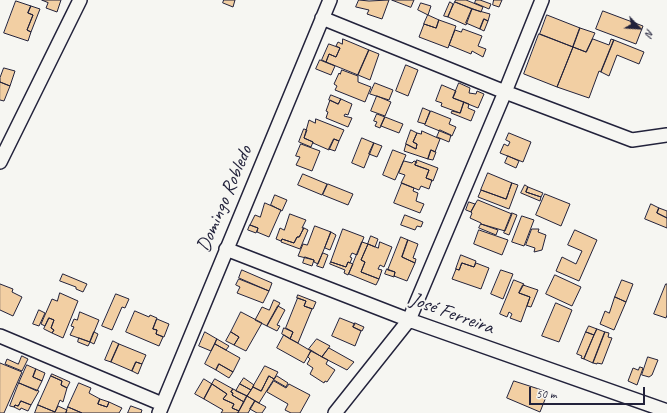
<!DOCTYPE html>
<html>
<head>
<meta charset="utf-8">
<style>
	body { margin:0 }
	#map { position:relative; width:667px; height:413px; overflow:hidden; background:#f6f6f2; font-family:Caveat,sans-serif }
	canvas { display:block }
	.north { position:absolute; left:619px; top:8px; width:40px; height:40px; -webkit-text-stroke:3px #f6f6f2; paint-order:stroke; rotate:115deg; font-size:11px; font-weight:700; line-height:16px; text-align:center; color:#22223b }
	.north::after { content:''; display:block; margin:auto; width:14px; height:18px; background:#22223b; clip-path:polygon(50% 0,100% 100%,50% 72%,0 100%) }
	.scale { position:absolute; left:529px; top:387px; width:116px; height:18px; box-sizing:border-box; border:2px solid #22223b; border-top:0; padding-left:5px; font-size:12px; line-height:14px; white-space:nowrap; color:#22223b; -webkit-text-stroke:3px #f6f6f2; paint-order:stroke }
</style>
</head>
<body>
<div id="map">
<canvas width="667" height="413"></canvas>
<div class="north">N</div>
<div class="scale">50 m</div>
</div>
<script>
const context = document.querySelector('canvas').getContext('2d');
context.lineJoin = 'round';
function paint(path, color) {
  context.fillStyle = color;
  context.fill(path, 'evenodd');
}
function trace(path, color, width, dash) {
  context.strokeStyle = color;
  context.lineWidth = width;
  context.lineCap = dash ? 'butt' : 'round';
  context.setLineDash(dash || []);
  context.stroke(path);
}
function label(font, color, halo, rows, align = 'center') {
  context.font = font + ' Caveat,sans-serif';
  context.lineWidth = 4;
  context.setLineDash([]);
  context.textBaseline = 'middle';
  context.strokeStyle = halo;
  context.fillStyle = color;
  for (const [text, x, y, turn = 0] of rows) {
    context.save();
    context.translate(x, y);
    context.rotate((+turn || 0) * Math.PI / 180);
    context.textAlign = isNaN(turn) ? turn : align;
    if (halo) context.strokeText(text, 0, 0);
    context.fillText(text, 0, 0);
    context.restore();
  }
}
const building = new Path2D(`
	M 42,0 L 61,0 L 57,12 L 46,8 L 48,3 Z
	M 224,0 L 235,0 L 233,7 L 223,3 Z
	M 359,0 L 369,1 L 389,0 L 382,19 L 367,14 L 369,10 L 356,7 Z
	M 392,0 L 414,0 L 411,7 Z
	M 456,0 L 466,0 L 483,7 L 481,12 L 455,2 Z
	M 476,0 L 480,0 L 491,4 L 489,9 L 475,3 Z
	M 494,0 L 502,0 L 499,7 L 493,5 Z
	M 16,1 L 31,6 L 28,13 L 33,15 L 27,30 L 31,32 L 28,41 L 4,33 Z
	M 450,2 L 453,4 L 448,17 L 444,16 Z
	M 455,2 L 472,9 L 466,25 L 448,17 Z
	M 421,3 L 431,6 L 428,15 L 418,10 Z
	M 31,6 L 40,9 L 31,32 L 27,30 L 33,15 L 28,13 Z
	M 472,9 L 490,14 L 488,21 L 484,19 L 480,29 L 466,23 Z
	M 603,11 L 643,26 L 636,44 L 596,29 Z
	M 428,15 L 439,20 L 436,28 L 424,24 Z
	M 547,15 L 580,28 L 573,47 L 540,34 Z
	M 484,19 L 488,21 L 484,31 L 480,29 Z
	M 439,20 L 456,26 L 448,48 L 419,37 L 424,24 L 436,28 Z
	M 580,28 L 595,33 L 586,52 L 573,47 Z
	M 463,29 L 482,36 L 478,46 L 486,49 L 483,57 L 472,51 L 471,54 L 449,45 L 455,30 L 461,32 Z
	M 539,34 L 573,47 L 557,87 L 524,74 Z
	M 343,39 L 369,50 L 358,75 L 326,62 L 329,54 L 336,57 L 340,48 L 336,46 L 338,42 L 342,44 Z
	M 593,39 L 609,45 L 611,39 L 614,40 L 601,72 L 599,71 L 589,98 L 557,87 L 573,47 L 586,52 Z
	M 614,40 L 644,52 L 639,64 L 617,55 L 609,76 L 601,72 Z
	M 329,44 L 340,48 L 336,57 L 329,54 L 326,62 L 322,60 Z
	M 369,50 L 379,54 L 370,80 L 358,75 Z
	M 320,60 L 335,66 L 331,75 L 316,69 Z
	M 406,65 L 418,70 L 408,96 L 396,91 Z
	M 4,68 L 15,71 L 10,86 L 0,82 L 0,78 Z
	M 342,70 L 358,76 L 358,82 L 371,87 L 365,102 L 335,90 L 337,86 L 334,84 L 339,73 L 340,74 Z
	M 0,82 L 10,86 L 4,101 L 0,100 Z
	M 375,83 L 393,90 L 389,100 L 370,94 Z
	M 459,83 L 470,88 L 469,93 L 476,94 L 477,91 L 484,94 L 478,108 L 453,98 Z
	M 442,85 L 456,91 L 453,98 L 464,102 L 460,113 L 441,106 L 442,103 L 436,101 Z
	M 331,95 L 341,99 L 338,104 L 329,100 Z
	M 377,96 L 391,102 L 385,116 L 371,111 Z
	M 341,99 L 352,104 L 348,115 L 345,114 L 344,116 L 352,118 L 348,127 L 326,118 L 328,112 L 326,111 L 330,100 L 338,104 Z
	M 464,102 L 469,104 L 468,108 L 475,111 L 471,121 L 451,113 L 452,111 L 460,113 Z
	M 423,108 L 430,111 L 425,124 L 418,122 Z
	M 431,111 L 451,119 L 449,124 L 456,127 L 452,136 L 425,125 Z
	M 377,114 L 385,117 L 380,128 L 375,126 L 377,122 L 374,121 Z
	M 385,117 L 403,124 L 399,133 L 381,126 Z
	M 316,119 L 344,130 L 339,141 L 334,139 L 329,150 L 313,143 L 313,142 L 304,138 L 309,120 L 315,123 Z
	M 304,129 L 307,130 L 304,138 L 313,142 L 311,147 L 299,142 Z
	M 411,130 L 417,133 L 413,142 L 417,144 L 416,149 L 406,144 Z
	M 440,130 L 451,135 L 449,142 L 437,137 Z
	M 422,131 L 440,139 L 435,152 L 431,150 L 428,159 L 404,151 L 406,144 L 416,149 L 417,144 L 413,142 L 417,133 L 421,134 Z
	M 509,133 L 531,142 L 523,162 L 500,153 L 504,144 L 508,146 L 510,142 L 506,140 Z
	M 362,138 L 374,143 L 364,168 L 352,163 Z
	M 334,139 L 339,141 L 335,151 L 329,149 Z
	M 374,143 L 382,146 L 377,157 L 369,154 Z
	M 301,144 L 320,151 L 312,171 L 296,165 L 300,157 L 296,156 Z
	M 393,150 L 406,155 L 395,180 L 383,175 Z
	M 431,150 L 436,152 L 433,160 L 428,159 Z
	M 508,156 L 519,161 L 516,168 L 505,163 Z
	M 417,160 L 438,168 L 433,181 L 426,178 L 429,170 L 415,165 Z
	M 404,161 L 412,163 L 414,161 L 417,162 L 415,165 L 429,170 L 426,178 L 432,180 L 429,189 L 421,186 L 419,190 L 401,183 L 405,175 L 399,173 Z
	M 488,173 L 512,183 L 506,199 L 481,190 Z
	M 303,174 L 327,184 L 322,195 L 298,185 Z
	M 402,183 L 414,188 L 413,191 L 418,193 L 416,201 L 424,204 L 420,213 L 394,203 Z
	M 512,183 L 518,185 L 509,209 L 478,197 L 481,190 L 506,199 Z
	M 328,184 L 353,194 L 348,205 L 323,195 Z
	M 525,185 L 528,187 L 526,192 L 541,197 L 540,201 L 521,193 Z
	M 528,187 L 543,193 L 541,197 L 526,192 Z
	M 545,194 L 570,204 L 561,226 L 536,215 Z
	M 275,195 L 287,200 L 282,211 L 271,205 Z
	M 478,200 L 512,214 L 505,231 L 481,224 L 481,223 L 470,218 L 472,213 L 471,212 Z
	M 469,202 L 475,204 L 471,212 L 466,210 Z
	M 265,203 L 281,210 L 269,237 L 257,232 L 258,228 L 250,225 L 255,215 L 260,217 Z
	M 651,204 L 659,208 L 657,213 L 667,218 L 667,228 L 645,219 Z
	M 659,208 L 667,211 L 667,218 L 657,213 Z
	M 512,213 L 517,215 L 509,235 L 504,233 Z
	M 290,214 L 306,220 L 302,228 L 304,228 L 299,237 L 297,237 L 294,243 L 282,239 L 281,241 L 276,239 L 280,228 L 284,230 Z
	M 405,215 L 423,222 L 421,227 L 417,226 L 415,230 L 401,225 Z
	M 522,216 L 534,220 L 524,246 L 512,242 Z
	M 481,224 L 498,230 L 496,235 L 479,228 Z
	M 250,225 L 258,228 L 256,233 L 248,230 Z
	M 315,226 L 331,232 L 318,264 L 314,262 L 314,260 L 298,256 L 303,244 L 307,245 Z
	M 304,228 L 308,230 L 300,249 L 281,242 L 282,239 L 294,243 L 297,237 L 299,237 Z
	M 343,229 L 364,237 L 357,255 L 352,253 L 350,257 L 352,258 L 350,263 L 348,262 L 346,267 L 331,262 Z
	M 532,229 L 539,229 L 538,232 L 546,235 L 542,250 L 534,252 L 535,248 L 526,245 Z
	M 479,230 L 508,240 L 502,255 L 474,244 Z
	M 575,230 L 597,240 L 579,281 L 556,271 L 562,257 L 576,264 L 582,251 L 568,245 Z
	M 331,232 L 336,235 L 330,250 L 325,248 Z
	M 371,236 L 378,239 L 375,247 L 368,244 Z
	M 401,237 L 408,240 L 402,257 L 415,263 L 407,281 L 394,276 L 395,272 L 388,270 Z
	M 408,240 L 418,244 L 413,258 L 416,259 L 415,263 L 402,257 Z
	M 362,242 L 368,244 L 361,260 L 365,262 L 361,272 L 379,279 L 376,285 L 349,274 Z
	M 380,242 L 392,247 L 384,267 L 380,265 L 378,269 L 382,270 L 379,279 L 361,272 L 365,262 L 361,260 L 368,244 L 378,248 Z
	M 323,253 L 328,255 L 323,268 L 317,266 Z
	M 461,255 L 476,261 L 474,267 L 462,263 L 459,270 L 456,269 Z
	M 305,257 L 314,260 L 312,266 L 303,263 Z
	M 331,262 L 346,267 L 348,262 L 353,264 L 348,275 L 344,273 L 345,270 L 330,264 Z
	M 462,263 L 474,267 L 476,263 L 489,268 L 481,289 L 452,279 L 456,269 L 459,270 Z
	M 387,269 L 395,272 L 394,277 L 385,274 Z
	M 242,270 L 272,283 L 269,291 L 239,278 Z
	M 501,270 L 513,274 L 503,299 L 491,294 Z
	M 63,274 L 87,284 L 83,292 L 76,289 L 76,287 L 60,281 Z
	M 555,275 L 581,287 L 572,306 L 546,294 Z
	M 239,279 L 269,291 L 263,303 L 237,293 L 240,287 L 236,285 Z
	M 514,280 L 524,284 L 519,293 L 530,297 L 521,322 L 510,318 L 512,314 L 509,312 L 507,317 L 500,314 Z
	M 622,280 L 633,284 L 626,302 L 615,297 Z
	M 0,284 L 13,289 L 12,292 L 22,297 L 13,316 L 0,310 Z
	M 666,284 L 667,284 L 667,315 L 666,318 L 654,314 Z
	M 523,285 L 538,290 L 531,307 L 527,306 L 530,297 L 519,293 Z
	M 60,293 L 78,301 L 63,338 L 52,333 L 54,330 L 51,328 L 54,320 L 49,318 L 45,326 L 41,324 L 52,299 L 57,301 Z
	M 116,294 L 129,299 L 125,308 L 122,307 L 112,330 L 102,326 Z
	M 298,295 L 316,302 L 313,309 L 304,306 L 306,301 L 297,298 Z
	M 615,297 L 626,302 L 614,330 L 600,324 L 605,311 L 609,313 Z
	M 298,298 L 306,301 L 304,306 L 312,309 L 298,343 L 290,339 L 293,332 L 286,328 Z
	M 274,300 L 280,303 L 267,326 L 255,320 L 262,307 L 269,310 Z
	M 556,303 L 572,310 L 559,342 L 542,336 Z
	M 278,306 L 285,310 L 277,325 L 280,326 L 277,331 L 267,326 Z
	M 39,310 L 45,313 L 39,326 L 33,324 Z
	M 135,311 L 149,317 L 150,315 L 157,318 L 153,329 L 157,330 L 156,334 L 163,337 L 159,346 L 126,332 Z
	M 80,312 L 99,320 L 90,342 L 70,335 L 74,327 L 71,326 L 74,319 L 77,320 Z
	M 241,312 L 262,323 L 246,351 L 234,345 L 239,337 L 231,332 Z
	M 49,318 L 54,320 L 51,328 L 54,330 L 52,333 L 44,329 Z
	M 340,318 L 355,324 L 353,327 L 361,331 L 355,346 L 332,336 Z
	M 157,319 L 169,324 L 164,337 L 156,334 L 157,330 L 153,329 Z
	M 355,323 L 364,327 L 362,331 L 353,327 Z
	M 589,326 L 597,329 L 594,335 L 586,332 Z
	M 284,328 L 293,332 L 290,339 L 282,334 Z
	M 597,329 L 605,332 L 593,363 L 584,359 Z
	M 94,332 L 98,334 L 94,344 L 90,342 Z
	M 205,332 L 217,339 L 211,351 L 199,346 Z
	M 231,332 L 239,337 L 234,345 L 226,341 Z
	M 586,332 L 594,335 L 584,359 L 581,358 L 582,356 L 577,354 Z
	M 605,332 L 609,333 L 608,337 L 612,338 L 602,364 L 597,363 L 597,364 L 593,363 Z
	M 284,335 L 311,351 L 304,363 L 277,348 Z
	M 79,338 L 90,342 L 88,346 L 78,342 Z
	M 217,339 L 229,346 L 226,350 L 215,344 Z
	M 317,339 L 330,346 L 322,357 L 309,349 Z
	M 113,341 L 119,344 L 111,362 L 105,360 Z
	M 119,344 L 146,355 L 142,364 L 136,362 L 132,371 L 111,362 Z
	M 215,344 L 240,358 L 233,372 L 219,364 L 216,370 L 205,364 Z
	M 329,348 L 354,362 L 347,370 L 322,357 Z
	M 311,351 L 328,360 L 326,364 L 335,370 L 327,382 L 325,381 L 324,383 L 310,374 L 313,368 L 307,364 L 310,359 L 308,357 Z
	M 22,356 L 28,359 L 22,371 L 5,364 L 7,359 L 18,364 Z
	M 648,357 L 658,360 L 652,375 L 649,377 L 642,375 Z
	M 136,362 L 142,364 L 138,374 L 132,371 Z
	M 0,363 L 22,372 L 4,413 L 0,413 Z
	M 219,364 L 233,372 L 229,378 L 216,370 Z
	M 27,365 L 36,369 L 33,377 L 42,381 L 37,391 L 19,383 Z
	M 265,366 L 278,372 L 274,379 L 269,376 L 261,391 L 253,387 Z
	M 640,367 L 643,368 L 637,385 L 628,381 L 633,368 L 638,370 Z
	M 36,369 L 45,373 L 42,381 L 33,377 Z
	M 52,374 L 70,382 L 67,388 L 61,385 L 62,381 L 51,376 Z
	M 51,376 L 62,381 L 61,385 L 67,388 L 63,402 L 60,400 L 55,412 L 38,405 Z
	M 269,376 L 274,379 L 259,403 L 247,396 L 253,387 L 261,391 Z
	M 277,376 L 288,383 L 286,387 L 274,380 Z
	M 244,378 L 254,385 L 251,390 L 240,384 Z
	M 204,379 L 212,384 L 204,399 L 195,394 Z
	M 215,379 L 233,389 L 231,392 L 233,393 L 232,395 L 244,402 L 239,411 L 232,408 L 234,404 L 223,399 L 227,394 L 212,384 Z
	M 274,381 L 286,388 L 289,384 L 310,395 L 300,413 L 291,413 L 285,410 L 288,404 L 267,392 Z
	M 514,381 L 548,392 L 540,412 L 507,398 Z
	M 19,383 L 39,391 L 31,405 L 21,401 L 18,406 L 15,405 L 14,407 L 10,406 Z
	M 79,383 L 91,388 L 89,393 L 100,399 L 98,404 L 107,407 L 109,402 L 122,408 L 119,413 L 82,413 L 68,407 Z
	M 212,384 L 227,394 L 223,399 L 234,404 L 232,408 L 239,411 L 238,413 L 221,413 L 223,410 L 204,399 Z
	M 240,384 L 251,390 L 247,396 L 236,391 Z
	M 233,389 L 247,396 L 244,402 L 232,395 L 233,393 L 231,392 Z
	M 247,396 L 255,401 L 248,413 L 238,413 Z
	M 100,399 L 109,402 L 107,407 L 98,404 Z
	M 21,401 L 31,405 L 28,411 L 21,408 L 20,410 L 14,407 L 15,405 L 18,406 Z
	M 255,401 L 266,407 L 262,413 L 257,413 L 250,409 Z
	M 38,405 L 55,412 L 58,406 L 67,410 L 66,413 L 35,413 Z
	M 131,406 L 142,410 L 141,413 L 128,413 Z
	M 68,407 L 82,413 L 66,413 Z`);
paint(building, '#f2cfa3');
trace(building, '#22223b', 1);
const street = new Path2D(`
	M 322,18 L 505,92 L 632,140 L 667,135
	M 0,162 L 80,0
	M 226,249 L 409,320 L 667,411
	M 0,336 L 162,404
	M 159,413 L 330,0
	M 335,413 L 409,320 L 505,92 L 542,0`);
trace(street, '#22223b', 16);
trace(street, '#f6f6f2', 13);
label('20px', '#22223b', '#f6f6f2', [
	["Domingo Robledo",225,199,-67],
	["José Ferreira",452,314,20]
]);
</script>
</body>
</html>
